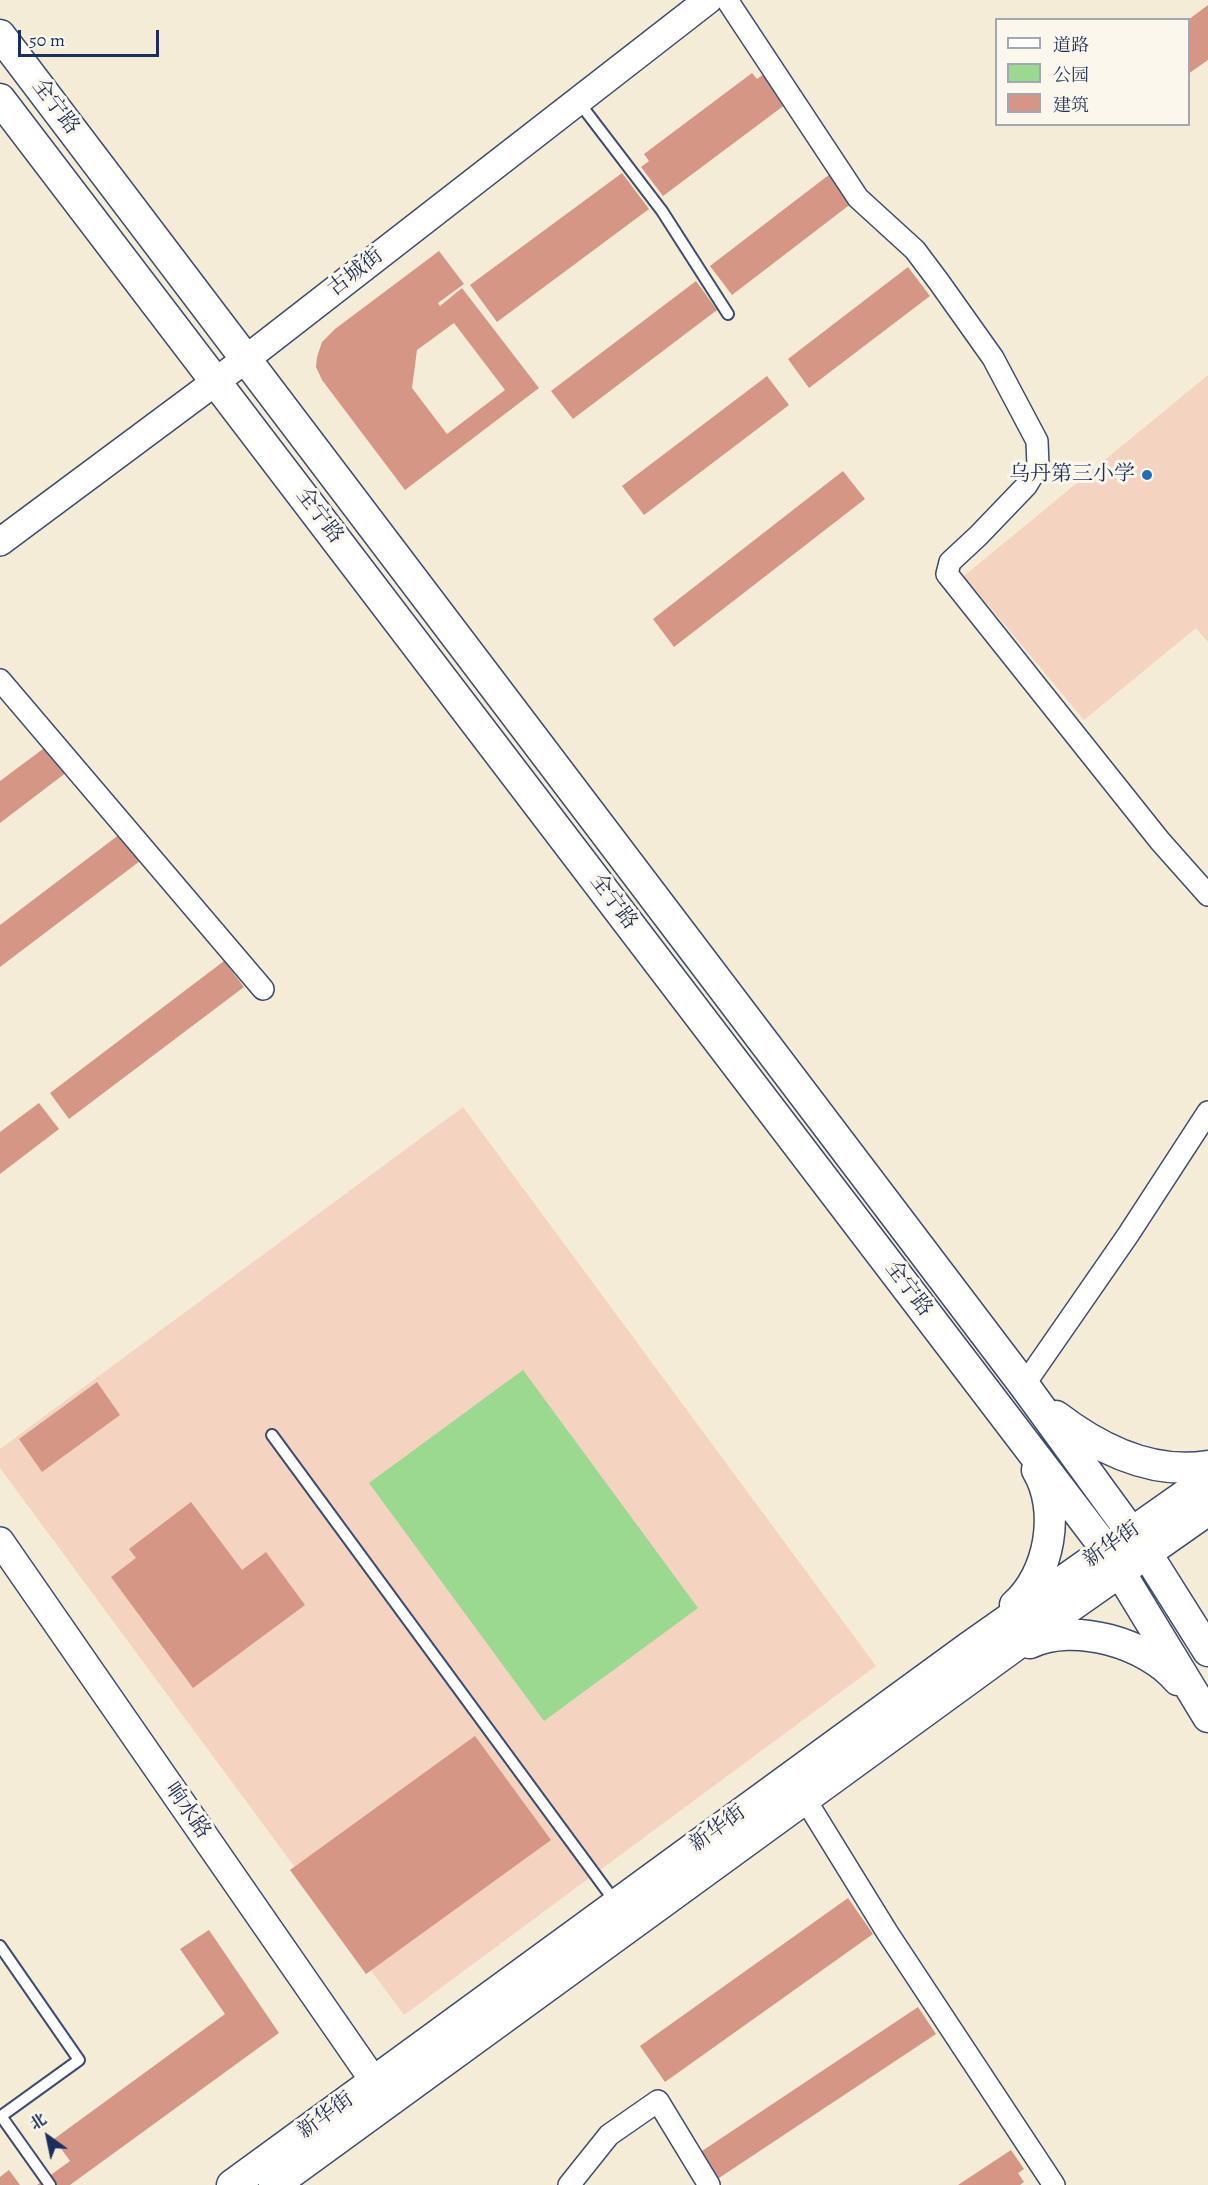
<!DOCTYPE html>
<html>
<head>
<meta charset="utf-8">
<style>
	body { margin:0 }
	#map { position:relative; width:1208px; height:2185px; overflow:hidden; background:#f4ecd6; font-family:Alegreya,"Noto Serif SC",serif }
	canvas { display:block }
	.legend { position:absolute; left:995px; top:18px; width:195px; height:108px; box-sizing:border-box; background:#fbf7ec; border:2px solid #a1a7b3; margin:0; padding:8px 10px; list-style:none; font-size:18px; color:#1b2f5e }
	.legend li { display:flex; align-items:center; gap:12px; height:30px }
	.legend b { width:30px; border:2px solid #a1a7b3 }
	.north { position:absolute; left:18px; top:2107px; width:60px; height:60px; -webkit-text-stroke:4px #fbf7ec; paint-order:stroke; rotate:327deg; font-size:16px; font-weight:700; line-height:24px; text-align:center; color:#1b2f5e }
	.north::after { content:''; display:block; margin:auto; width:21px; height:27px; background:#1b2f5e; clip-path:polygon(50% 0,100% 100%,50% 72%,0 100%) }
	.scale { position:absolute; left:18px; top:30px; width:141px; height:27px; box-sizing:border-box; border:3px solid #1b2f5e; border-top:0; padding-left:8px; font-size:18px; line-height:21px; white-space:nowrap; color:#1b2f5e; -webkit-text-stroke:4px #fbf7ec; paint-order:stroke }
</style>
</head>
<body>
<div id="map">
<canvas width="1208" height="2185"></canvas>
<ul class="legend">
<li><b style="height:8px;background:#fff"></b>道路</li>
<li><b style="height:16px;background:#9ad98f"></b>公园</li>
<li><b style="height:16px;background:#d59685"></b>建筑</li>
</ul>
<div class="north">北</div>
<div class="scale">50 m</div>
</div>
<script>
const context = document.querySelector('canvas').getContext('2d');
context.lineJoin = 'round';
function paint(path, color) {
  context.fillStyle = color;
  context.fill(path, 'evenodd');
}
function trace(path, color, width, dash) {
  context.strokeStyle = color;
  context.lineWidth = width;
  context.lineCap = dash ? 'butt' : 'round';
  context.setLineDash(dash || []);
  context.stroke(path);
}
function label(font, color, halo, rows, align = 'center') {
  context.font = font + ' Alegreya,"Noto Serif SC",serif';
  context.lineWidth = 6;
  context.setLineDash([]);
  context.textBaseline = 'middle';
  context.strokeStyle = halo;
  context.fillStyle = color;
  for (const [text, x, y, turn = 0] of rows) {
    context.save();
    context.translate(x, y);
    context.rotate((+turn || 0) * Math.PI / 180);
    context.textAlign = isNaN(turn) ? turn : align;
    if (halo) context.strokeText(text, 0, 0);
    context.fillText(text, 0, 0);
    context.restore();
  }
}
paint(new Path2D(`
	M 1208,375 L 1208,642 L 1196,628 L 1084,720 L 964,576 Z
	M 463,1107 L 876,1666 L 404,2015 L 0,1468 L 0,1449 Z`), '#f4d3c1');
paint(new Path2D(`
	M 523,1370 L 698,1608 L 544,1721 L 369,1483 Z`), '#9ad98f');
paint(new Path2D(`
	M 1208,5 L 1208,60 L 1188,74 L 1188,20 Z
	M 752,73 L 757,79 L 764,74 L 786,104 L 663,196 L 641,167 L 649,161 L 644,154 Z
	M 622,173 L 649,209 L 497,322 L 470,285 Z
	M 830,174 L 852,203 L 732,295 L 710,266 Z
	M 439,251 L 464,284 L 438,303 L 440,306 L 462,288 L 539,388 L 405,490 L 322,380 L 316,367 L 317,357 L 322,342 L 335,329 ZM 454,323 L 505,390 L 447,434 L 412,388 L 417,350 Z
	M 908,267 L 930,296 L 809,388 L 788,359 Z
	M 696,281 L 717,310 L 573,419 L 551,391 Z
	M 767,376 L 789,405 L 644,515 L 622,486 Z
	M 843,471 L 865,499 L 674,647 L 653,619 Z
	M 47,746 L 67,772 L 0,823 L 0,781 Z
	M 120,834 L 140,861 L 0,967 L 0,925 Z
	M 224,961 L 244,987 L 69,1119 L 50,1093 Z
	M 39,1103 L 59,1129 L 0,1174 L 0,1132 Z
	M 97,1382 L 120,1415 L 42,1472 L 19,1439 Z
	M 191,1502 L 242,1570 L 266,1552 L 305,1605 L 193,1688 L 111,1577 L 136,1558 L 129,1549 Z
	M 475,1736 L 551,1840 L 366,1974 L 290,1870 Z
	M 848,1898 L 873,1934 L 665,2082 L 640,2046 Z
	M 209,1930 L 279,2033 L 70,2185 L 37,2185 L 70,2161 L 54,2139 L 225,2014 L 180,1949 Z
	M 918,2007 L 936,2034 L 716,2180 L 699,2153 Z
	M 1011,2150 L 1024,2169 L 1018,2173 L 1024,2182 L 1020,2185 L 958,2185 Z
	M 9,2170 L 20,2185 L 0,2185 L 0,2177 Z`), '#d59685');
const service = new Path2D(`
	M 578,101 L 662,211 L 728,314
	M 272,1435 L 616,1903
	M 0,1946 L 79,2060 L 0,2117
	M 1,2116 L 50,2185`);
const minor = new Path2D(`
	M 727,0 L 858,198 L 915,250 L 939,282 L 993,358 L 1037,441 L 1038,466 L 1026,486 L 978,536 L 950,562 L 947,574 L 1160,841 L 1208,895
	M 0,680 L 263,989
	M 1024,1385 L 1128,1235 L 1208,1112
	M 805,1799 L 887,1932 L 1054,2185
	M 569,2185 L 609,2135 L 658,2101 L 709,2185`);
const tertiary = new Path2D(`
	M 0,542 L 246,359 L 708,0
	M 0,1541 L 374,2081`);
const secondary = new Path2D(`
	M 0,35 L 1024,1385 L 1147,1554 L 1208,1651
	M 0,99 L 1106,1549 L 1208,1717
	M 1056,1416 C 1099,1449 1152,1475 1208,1466
	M 1015,1605 C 1050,1574 1061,1510 1037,1470
	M 1030,1643 C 1074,1622 1147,1643 1178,1680
	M 232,2185 L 969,1647 L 1208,1479
	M 274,2185 L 1020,1642 L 1208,1510`);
trace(service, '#3c4b70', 14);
trace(minor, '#3c4b70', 24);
trace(tertiary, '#3c4b70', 30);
trace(secondary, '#3c4b70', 33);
trace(service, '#fff', 10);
trace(minor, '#fff', 21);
trace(tertiary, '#fff', 27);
trace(secondary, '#fff', 30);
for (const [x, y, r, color] of [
	[1147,475,6,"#1f6fb2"]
]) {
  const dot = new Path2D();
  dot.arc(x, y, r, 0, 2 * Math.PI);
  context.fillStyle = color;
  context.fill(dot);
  trace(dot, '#fbf7ec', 2);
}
label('21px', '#1b2f5e', '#fbf7ec', [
	["全宁路",55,107,53],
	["古城街",356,273,-38],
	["全宁路",319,516,53],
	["全宁路",613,902,53],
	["全宁路",908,1289,53],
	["新华街",1112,1545,-35],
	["响水路",187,1811,55],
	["新华街",718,1829,-36],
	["新华街",326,2116,-36]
]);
label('21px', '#1b2f5e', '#fbf7ec', [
	["乌丹第三小学",1135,475]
], 'right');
</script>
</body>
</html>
